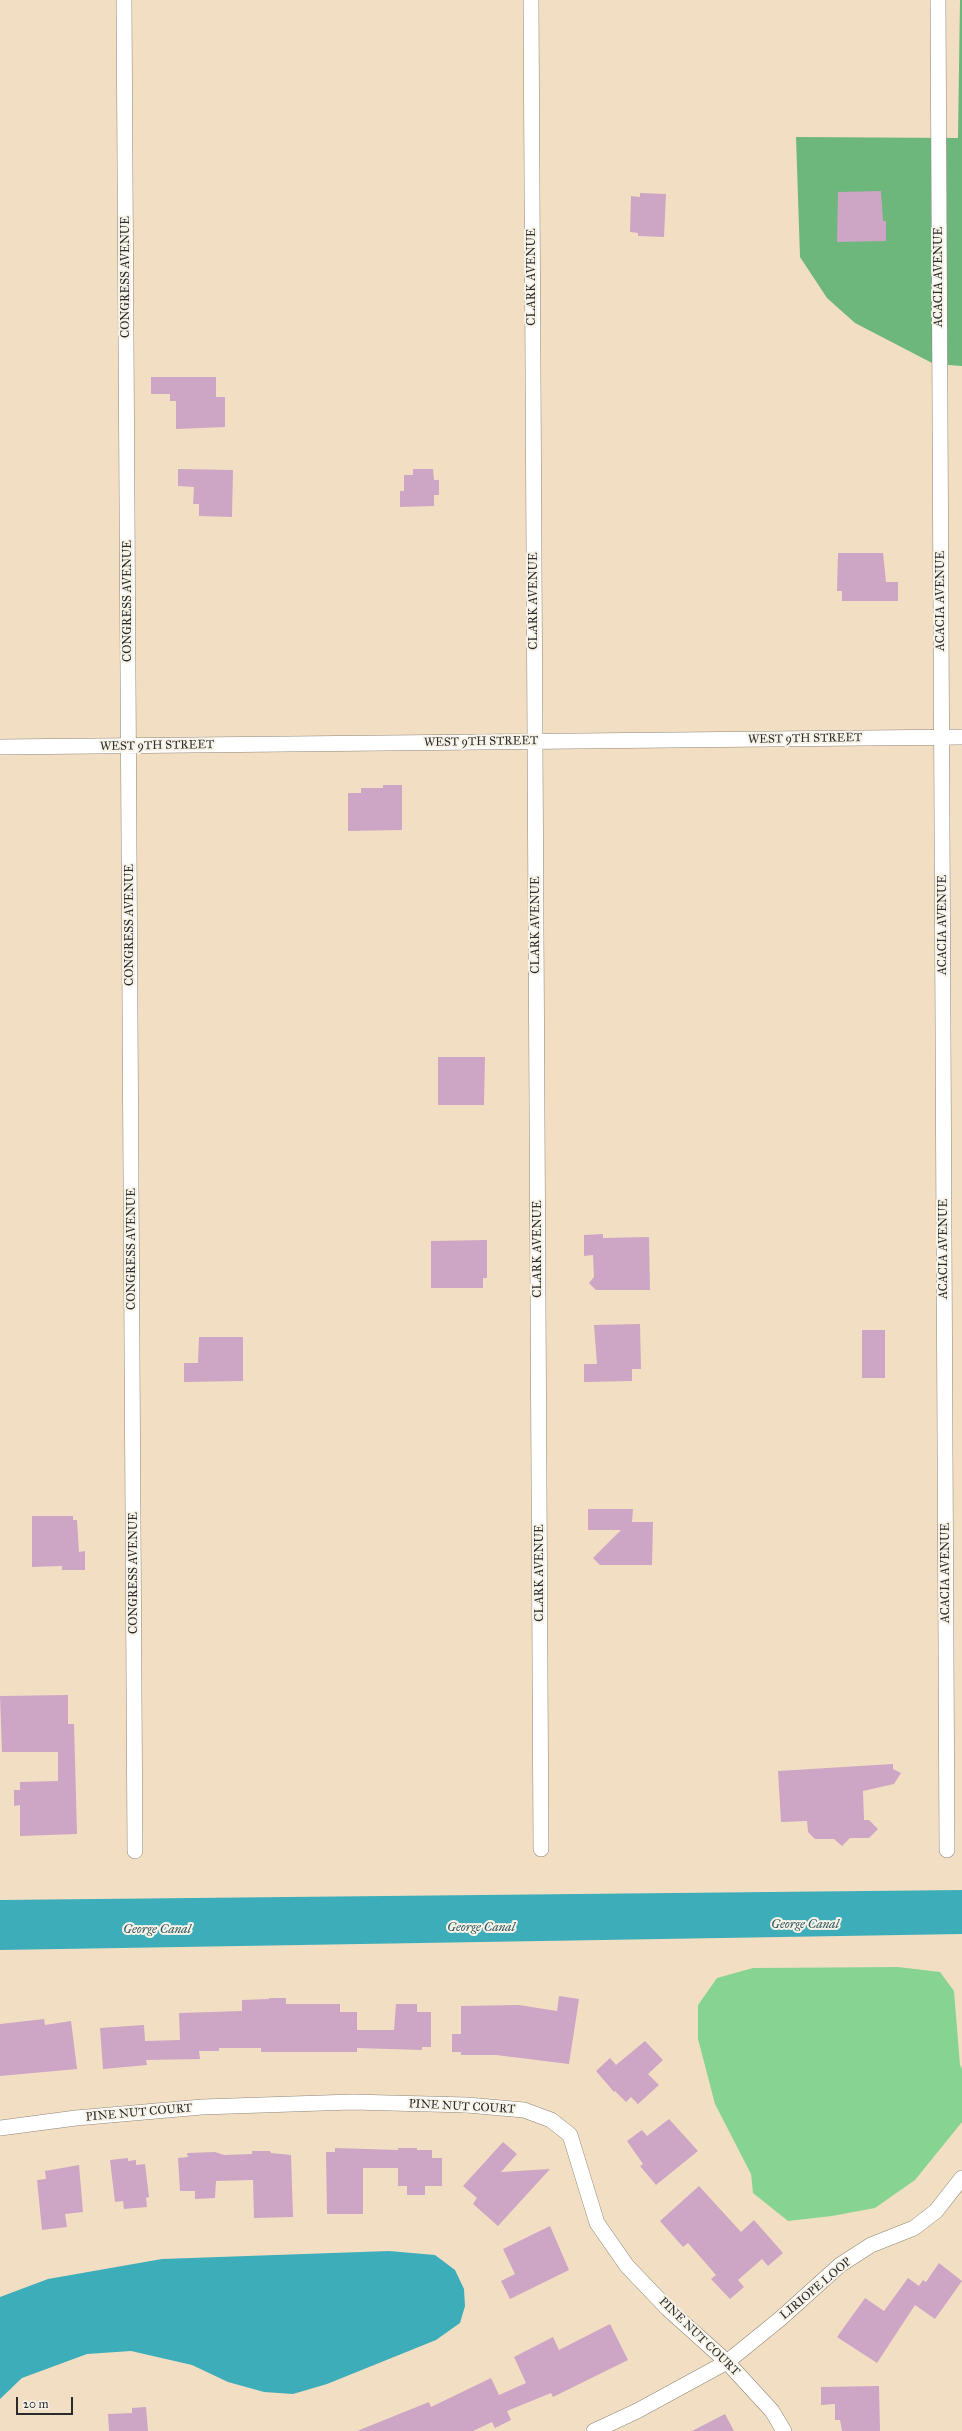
<!DOCTYPE html>
<html>
<head>
<meta charset="utf-8">
<style>
	body { margin:0 }
	#map { position:relative; width:962px; height:2431px; overflow:hidden; background:#f2dfc3; font-family:"IM FELL Great Primer",serif }
	canvas { display:block }
	.scale { position:absolute; left:16px; top:2397px; width:57px; height:18px; box-sizing:border-box; border:2px solid #2b2b2b; border-top:0; padding-left:5px; font-size:12px; line-height:14px; white-space:nowrap; color:#2b2b2b; -webkit-text-stroke:3px #f7f3e8; paint-order:stroke }
</style>
</head>
<body>
<div id="map">
<canvas width="962" height="2431"></canvas>
<div class="scale">20 m</div>
</div>
<script>
const context = document.querySelector('canvas').getContext('2d');
context.lineJoin = 'round';
function paint(path, color) {
  context.fillStyle = color;
  context.fill(path, 'evenodd');
}
function trace(path, color, width, dash) {
  context.strokeStyle = color;
  context.lineWidth = width;
  context.lineCap = dash ? 'butt' : 'round';
  context.setLineDash(dash || []);
  context.stroke(path);
}
function label(font, color, halo, rows, align = 'center') {
  context.font = font + ' "IM FELL Great Primer",serif';
  context.lineWidth = 4;
  context.setLineDash([]);
  context.textBaseline = 'middle';
  context.strokeStyle = halo;
  context.fillStyle = color;
  for (const [text, x, y, turn = 0] of rows) {
    context.save();
    context.translate(x, y);
    context.rotate((+turn || 0) * Math.PI / 180);
    context.textAlign = isNaN(turn) ? turn : align;
    if (halo) context.strokeText(text, 0, 0);
    context.fillText(text, 0, 0);
    context.restore();
  }
}
paint(new Path2D(`
	M 898,1967 L 940,1972 L 954,1991 L 960,2065 L 962,2069 L 962,2122 L 915,2180 L 875,2208 L 832,2216 L 788,2221 L 753,2193 L 751,2174 L 715,2104 L 698,2039 L 698,2005 L 717,1978 L 753,1968 Z`), '#87d492');
paint(new Path2D(`
	M 960,0 L 962,0 L 962,366 L 934,364 L 855,323 L 827,298 L 800,257 L 796,137 L 958,138 Z`), '#6db67c');
paint(new Path2D(`
	M 962,1890 L 962,1934 L 0,1950 L 0,1900 Z
	M 389,2251 L 435,2255 L 455,2270 L 464,2289 L 465,2306 L 460,2323 L 436,2340 L 327,2384 L 293,2394 L 264,2392 L 228,2382 L 192,2365 L 131,2351 L 87,2354 L 22,2378 L 0,2399 L 0,2297 L 48,2279 L 162,2259 Z`), '#3dadb9');
paint(new Path2D(`
	M 881,191 L 883,221 L 886,221 L 886,241 L 837,242 L 838,192 Z
	M 640,193 L 666,194 L 664,237 L 638,236 L 638,233 L 630,232 L 631,196 L 640,197 Z
	M 151,377 L 216,377 L 216,397 L 225,397 L 225,427 L 176,429 L 176,401 L 170,401 L 170,394 L 151,394 Z
	M 178,469 L 233,470 L 232,517 L 199,516 L 199,504 L 193,504 L 194,487 L 178,486 Z
	M 413,469 L 433,469 L 434,480 L 439,480 L 439,495 L 434,495 L 434,506 L 400,507 L 400,491 L 404,491 L 404,475 L 413,475 Z
	M 838,553 L 883,553 L 886,582 L 898,582 L 898,601 L 842,601 L 842,591 L 837,591 Z
	M 383,785 L 402,785 L 402,830 L 348,831 L 348,793 L 361,793 L 361,788 L 383,788 Z
	M 438,1057 L 485,1057 L 484,1105 L 438,1105 Z
	M 603,1234 L 603,1238 L 649,1237 L 650,1290 L 596,1290 L 589,1283 L 594,1277 L 593,1255 L 584,1256 L 584,1235 Z
	M 487,1240 L 487,1278 L 483,1278 L 483,1288 L 431,1288 L 431,1241 Z
	M 640,1324 L 641,1369 L 632,1369 L 632,1381 L 584,1382 L 584,1364 L 597,1364 L 594,1325 Z
	M 862,1330 L 885,1330 L 885,1378 L 862,1378 Z
	M 199,1337 L 243,1337 L 243,1381 L 184,1382 L 184,1363 L 198,1363 Z
	M 588,1509 L 633,1509 L 632,1522 L 653,1522 L 652,1565 L 600,1565 L 593,1558 L 621,1530 L 588,1530 Z
	M 32,1516 L 73,1516 L 73,1520 L 77,1520 L 79,1552 L 85,1551 L 85,1570 L 62,1570 L 62,1566 L 32,1567 Z
	M 68,1695 L 68,1724 L 74,1724 L 77,1834 L 20,1836 L 20,1805 L 14,1806 L 14,1790 L 20,1790 L 20,1782 L 58,1781 L 58,1752 L 2,1752 L 0,1696 Z
	M 893,1764 L 893,1769 L 901,1773 L 894,1784 L 863,1791 L 864,1820 L 869,1820 L 878,1829 L 869,1838 L 850,1838 L 842,1846 L 834,1839 L 815,1839 L 808,1832 L 807,1821 L 781,1822 L 778,1771 Z
	M 559,1996 L 579,1999 L 569,2064 L 496,2055 L 461,2055 L 461,2052 L 452,2052 L 452,2034 L 461,2034 L 461,2006 L 519,2005 L 557,2011 Z
	M 269,1998 L 286,1998 L 286,2004 L 340,2004 L 340,2012 L 357,2012 L 357,2030 L 394,2030 L 396,2004 L 417,2004 L 417,2012 L 431,2012 L 431,2047 L 422,2047 L 422,2050 L 357,2048 L 357,2052 L 261,2052 L 261,2048 L 219,2048 L 219,2051 L 199,2051 L 200,2059 L 146,2060 L 147,2065 L 103,2069 L 100,2028 L 144,2025 L 145,2041 L 180,2040 L 179,2013 L 242,2011 L 242,2000 L 269,1999 Z
	M 44,2019 L 45,2025 L 71,2021 L 77,2069 L 0,2076 L 0,2024 Z
	M 645,2041 L 663,2060 L 648,2074 L 659,2085 L 638,2104 L 631,2097 L 626,2102 L 615,2091 L 614,2092 L 596,2071 L 610,2058 L 616,2065 Z
	M 669,2119 L 698,2151 L 656,2185 L 640,2166 L 643,2164 L 627,2141 L 642,2130 L 647,2136 Z
	M 503,2142 L 517,2154 L 501,2172 L 550,2169 L 498,2226 L 473,2204 L 477,2198 L 463,2186 Z
	M 335,2148 L 398,2150 L 398,2148 L 417,2148 L 417,2150 L 432,2150 L 432,2158 L 442,2158 L 442,2186 L 425,2186 L 425,2195 L 407,2195 L 407,2186 L 398,2186 L 398,2168 L 363,2168 L 363,2214 L 327,2214 L 326,2152 L 335,2152 Z
	M 252,2151 L 270,2151 L 271,2153 L 291,2155 L 293,2217 L 254,2218 L 253,2180 L 216,2181 L 215,2198 L 195,2199 L 195,2191 L 180,2191 L 178,2158 L 188,2157 L 187,2153 L 215,2152 L 224,2155 L 252,2154 Z
	M 128,2158 L 128,2161 L 136,2160 L 136,2165 L 145,2164 L 149,2197 L 146,2198 L 147,2207 L 124,2209 L 123,2201 L 115,2202 L 110,2160 Z
	M 79,2165 L 83,2212 L 65,2214 L 67,2227 L 42,2230 L 37,2180 L 46,2179 L 45,2171 Z
	M 699,2186 L 741,2232 L 754,2220 L 783,2253 L 768,2266 L 762,2259 L 738,2280 L 744,2287 L 730,2299 L 711,2279 L 716,2275 L 688,2243 L 683,2247 L 660,2221 Z
	M 550,2226 L 569,2270 L 510,2299 L 501,2281 L 515,2274 L 503,2249 Z
	M 939,2263 L 962,2281 L 935,2319 L 915,2305 L 877,2363 L 837,2337 L 865,2298 L 884,2311 L 908,2278 L 919,2286 L 923,2280 L 926,2282 Z
	M 610,2324 L 628,2360 L 553,2397 L 551,2393 L 507,2411 L 511,2420 L 495,2428 L 492,2422 L 473,2431 L 357,2431 L 429,2402 L 431,2407 L 491,2378 L 499,2395 L 526,2383 L 514,2357 L 553,2337 L 559,2350 Z
	M 879,2386 L 880,2431 L 842,2431 L 840,2420 L 835,2420 L 835,2404 L 821,2405 L 821,2387 Z
	M 146,2407 L 148,2431 L 109,2431 L 108,2414 L 132,2413 L 132,2408 Z
	M 725,2414 L 734,2431 L 692,2431 Z`), '#cda5c5');
const street = new Path2D(`
	M 124,0 L 135,1851
	M 531,0 L 541,1849
	M 938,0 L 947,1850
	M 0,747 L 962,737
	M 0,2128 L 76,2118 L 202,2107 L 352,2102 L 467,2105 L 524,2110 L 551,2120 L 570,2135 L 597,2223 L 627,2266 L 668,2309 L 727,2362 L 772,2411 L 784,2431
	M 594,2431 L 637,2411 L 727,2362 L 780,2319 L 840,2265 L 871,2245 L 914,2228 L 936,2211 L 962,2178`);
trace(street, '#8e8577', 16);
trace(street, '#fff', 15);
label('12px', '#2b2b2b', '#f7f3e8', [
	["CONGRESS AVENUE",126,277,-90],
	["CLARK AVENUE",532,277,-90],
	["ACACIA AVENUE",939,277,-90],
	["CONGRESS AVENUE",128,601,-90],
	["CLARK AVENUE",534,601,-90],
	["ACACIA AVENUE",941,601,-90],
	["WEST 9TH STREET",805,739,-1],
	["WEST 9TH STREET",481,742,-1],
	["WEST 9TH STREET",157,746,-1],
	["CONGRESS AVENUE",130,925,-90],
	["CLARK AVENUE",536,925,-90],
	["ACACIA AVENUE",943,925,-90],
	["CONGRESS AVENUE",132,1249,-90],
	["CLARK AVENUE",538,1249,-90],
	["ACACIA AVENUE",944,1249,-90],
	["CONGRESS AVENUE",134,1573,-90],
	["CLARK AVENUE",540,1573,-90],
	["ACACIA AVENUE",946,1573,-90],
	["PINE NUT COURT",462,2107,3],
	["PINE NUT COURT",139,2113,-5],
	["LIRIOPE LOOP",816,2289,-40],
	["PINE NUT COURT",699,2337,44]
]);
label('italic 13px', '#31585d', '#f7f3e8', [
	["George Canal",805,1925],
	["George Canal",481,1928],
	["George Canal",157,1930]
]);
</script>
</body>
</html>
